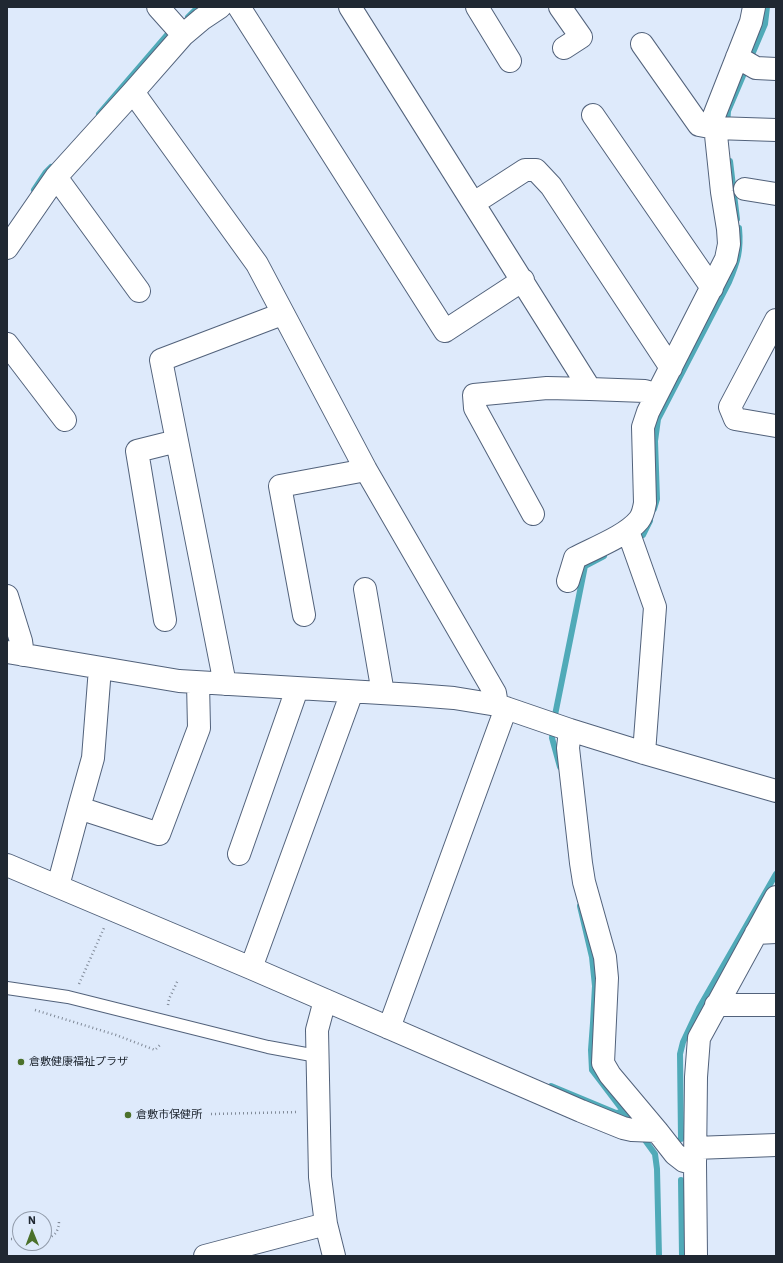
<!DOCTYPE html>
<html>
<head>
<meta charset="utf-8">
<style>
	body { margin:0 }
	#map { position:relative; width:783px; height:1263px; overflow:hidden; background:#deeafb; font-family:"IBM Plex Sans",sans-serif }
	canvas { display:block }
	.frame { position:absolute; inset:0; border:8px solid #202832; pointer-events:none }
	.north { position:absolute; left:12px; top:1211px; width:40px; height:40px; box-sizing:border-box; background:#deeafb; border:1px solid #929cab; border-radius:50%; rotate:359deg; font-size:11px; font-weight:700; line-height:16px; text-align:center; color:#202832 }
	.north::after { content:''; display:block; margin:auto; width:14px; height:18px; background:#4b712b; clip-path:polygon(50% 0,100% 100%,50% 72%,0 100%) }
</style>
</head>
<body>
<div id="map">
<canvas width="783" height="1263"></canvas>
<div class="frame"></div>
<div class="north">N</div>
</div>
<script>
const context = document.querySelector('canvas').getContext('2d');
context.lineJoin = 'round';
function trace(path, color, width, dash) {
  context.strokeStyle = color;
  context.lineWidth = width;
  context.lineCap = dash ? 'butt' : 'round';
  context.setLineDash(dash || []);
  context.stroke(path);
}
function label(font, color, halo, rows, align = 'center') {
  context.font = font + ' "IBM Plex Sans","Noto Sans JP",sans-serif';
  context.lineWidth = 3;
  context.setLineDash([]);
  context.textBaseline = 'middle';
  context.strokeStyle = halo;
  context.fillStyle = color;
  for (const [text, x, y, turn = 0] of rows) {
    context.save();
    context.translate(x, y);
    context.rotate((+turn || 0) * Math.PI / 180);
    context.textAlign = isNaN(turn) ? turn : align;
    if (halo) context.strokeText(text, 0, 0);
    context.fillText(text, 0, 0);
    context.restore();
  }
}
trace(new Path2D(`
	M 188,17 L 198,7
	M 99,114 L 167,35 L 173,30
	M 727,126 L 728,111 L 765,24 L 767,7
	M 730,161 L 737,219
	M 34,190 L 46,172 L 51,167
	M 654,509 L 657,499 L 655,441 L 658,419 L 729,282 C 738,261 741,250 739,228
	M 635,540 L 643,535 L 650,521
	M 554,720 L 585,566 L 604,556
	M 553,729 L 552,738 L 560,767
	M 580,906 L 592,957 L 595,986 L 593,1023 L 591,1050 L 592,1070 L 633,1124
	M 551,1086 L 616,1113 L 625,1112
	M 642,1136 L 655,1154 L 657,1169 L 659,1256
	M 681,1139 L 680,1054 L 683,1042 L 699,1008 L 776,874
	M 681,1180 L 682,1256`), '#50aab8', 6);
const lane = new Path2D(`
	M 7,988 L 68,997 L 268,1047 L 317,1056`);
const street = new Path2D(`
	M 158,7 L 183,35
	M 239,7 L 445,331 L 523,280
	M 350,7 L 590,389 L 645,391 L 656,394
	M 477,7 L 510,61
	M 560,7 L 581,37 L 564,48
	M 642,44 L 699,125 L 715,128 L 776,130
	M 737,57 L 756,68 L 776,69
	M 133,92 L 257,264 L 366,470 L 495,693 L 497,705
	M 593,115 L 712,288
	M 56,177 L 139,291
	M 745,189 L 776,194
	M 474,203 L 525,170 L 536,170 L 551,186 L 671,368
	M 7,248 L 56,177 L 133,92 L 183,35 L 202,19 L 220,7
	M 776,320 L 730,407 L 735,419 L 776,426
	M 7,344 L 65,420
	M 533,514 L 475,408 L 474,395 L 547,388 L 590,389
	M 628,531 L 655,607 L 644,753
	M 568,581 L 575,558 C 594,548 626,536 639,520 C 643,515 644,509 645,503 L 643,427 L 648,412 L 726,259 L 729,244 L 728,229 L 722,192 L 714,116 L 751,22 L 754,7
	M 365,589 L 383,693
	M 7,596 L 21,641 L 23,655
	M 304,615 L 280,486 L 366,470
	M 165,620 L 137,451 L 177,441
	M 7,652 L 179,681 L 415,695 L 454,698 L 497,705 L 570,730 L 644,753 L 776,791
	M 225,684 L 161,360 L 282,314
	M 570,730 L 568,748 L 581,863 L 584,882 L 605,957 L 607,978 L 603,1063 L 610,1075 L 657,1131 L 675,1154 L 684,1161 L 695,1164
	M 79,808 L 93,758 L 100,668
	M 239,854 L 297,689
	M 7,865 L 251,968 L 581,1111 L 623,1128 L 632,1130 L 657,1131
	M 58,886 L 79,808 L 159,834 L 199,728 L 198,683
	M 756,933 L 776,932
	M 251,968 L 352,692
	M 325,1000 L 317,1030 L 320,1177 L 326,1224 L 334,1256
	M 716,1005 L 776,1005
	M 389,1028 L 506,708
	M 695,1148 L 776,1145
	M 205,1256 L 326,1224
	M 696,1256 L 695,1164 L 696,1077 L 699,1038 L 776,897`);
trace(lane, '#52627b', 14);
trace(street, '#52627b', 24);
trace(new Path2D(`
	M 79,984 L 104,928
	M 168,1005 L 169,999 L 178,980
	M 35,1010 L 116,1035 L 155,1050 L 160,1045
	M 211,1114 L 298,1112
	M 7,1239 L 20,1239
	M 44,1239 C 55,1237 59,1231 59,1220`), '#808a98', 2.5, [1, 3]);
trace(lane, '#fff', 12);
trace(street, '#fff', 22);
for (const [x, y, r, color] of [
	[21,1062,4,"#4b712b"],
	[128,1115,4,"#4b712b"]
]) {
  const dot = new Path2D();
  dot.arc(x, y, r, 0, 2 * Math.PI);
  context.fillStyle = color;
  context.fill(dot);
  trace(dot, '#deeafb', 1.5);
}
label('11px', '#202832', '#deeafb', [
	["倉敷健康福祉プラザ",29,1062],
	["倉敷市保健所",136,1115]
], 'left');
</script>
</body>
</html>
